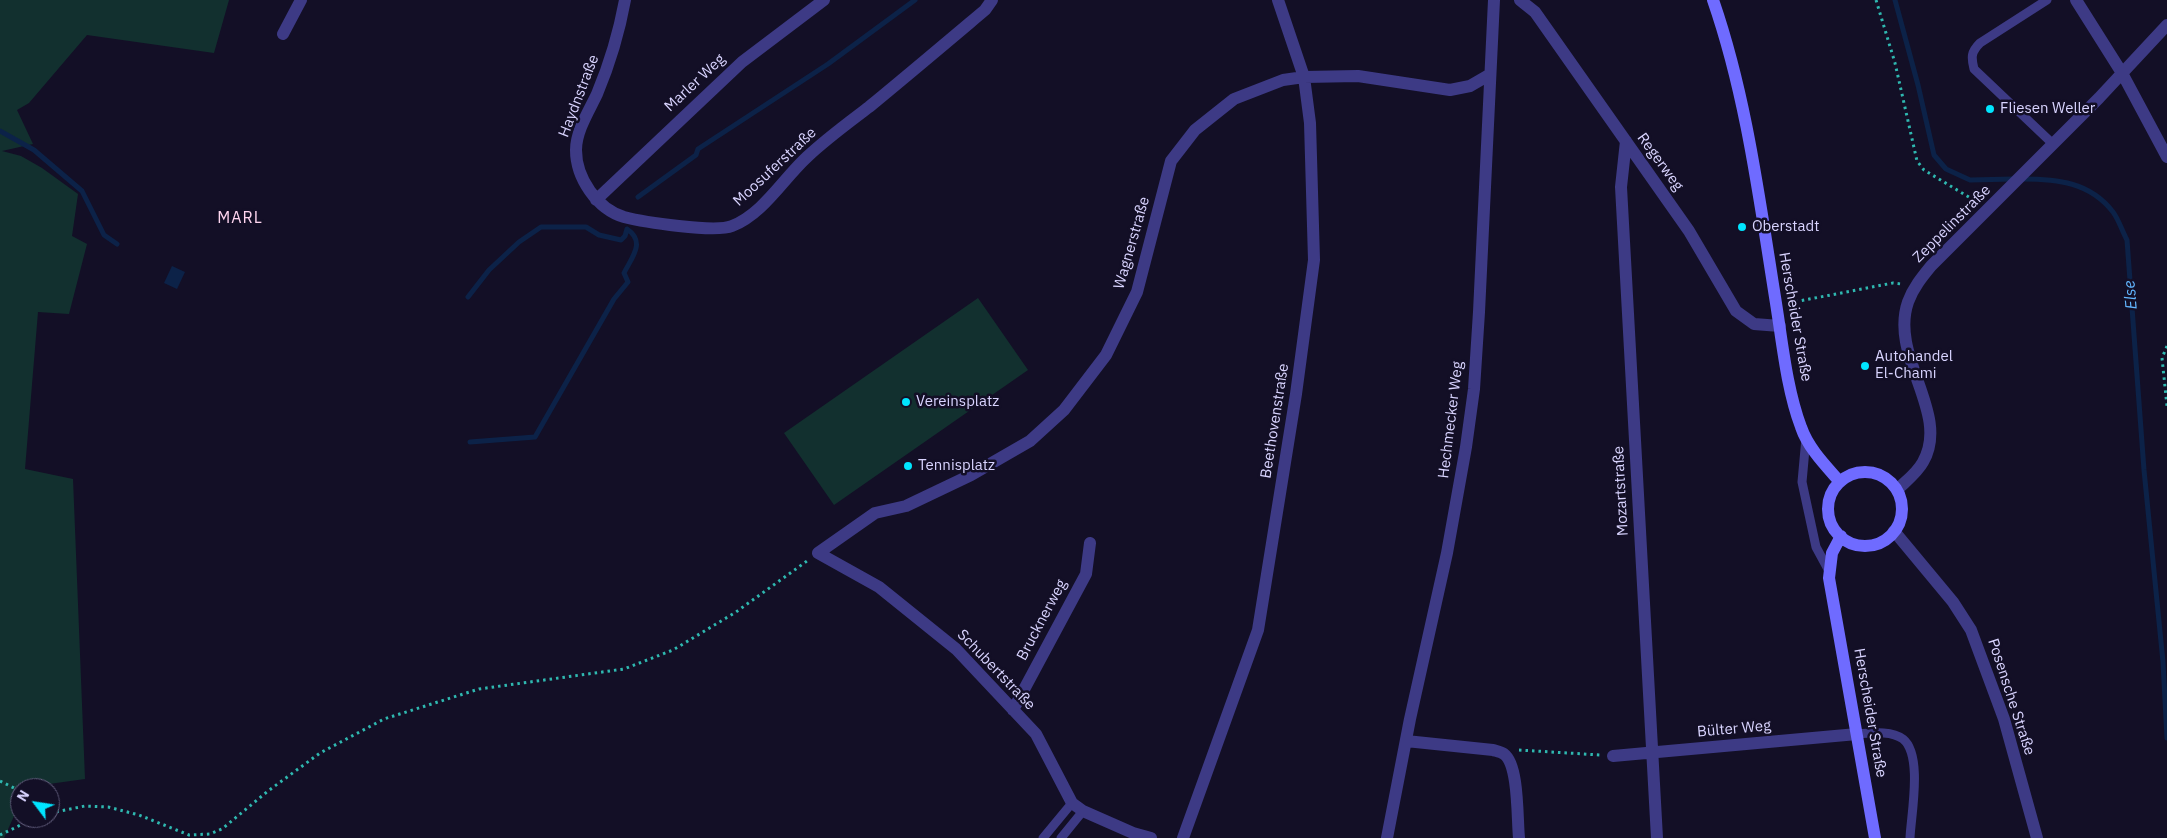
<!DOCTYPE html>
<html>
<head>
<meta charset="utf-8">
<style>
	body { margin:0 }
	#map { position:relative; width:2167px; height:838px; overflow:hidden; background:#130f26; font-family:"IBM Plex Sans",sans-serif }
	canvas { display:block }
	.north { position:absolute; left:10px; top:778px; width:50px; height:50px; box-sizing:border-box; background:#130f26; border:1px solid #625e7d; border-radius:50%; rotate:301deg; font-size:14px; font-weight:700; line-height:20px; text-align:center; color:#d9d4ff }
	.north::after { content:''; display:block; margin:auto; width:18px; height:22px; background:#00e5ff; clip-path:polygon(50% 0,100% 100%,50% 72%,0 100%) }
</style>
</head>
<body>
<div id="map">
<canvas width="2167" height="838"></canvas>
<div class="north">N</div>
</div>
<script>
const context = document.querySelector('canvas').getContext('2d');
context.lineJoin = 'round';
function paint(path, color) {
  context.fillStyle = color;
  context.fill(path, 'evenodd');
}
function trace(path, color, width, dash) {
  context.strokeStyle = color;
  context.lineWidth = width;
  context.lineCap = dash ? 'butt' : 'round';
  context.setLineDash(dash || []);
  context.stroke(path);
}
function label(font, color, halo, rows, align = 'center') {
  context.font = font + ' "IBM Plex Sans",sans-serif';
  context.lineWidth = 5;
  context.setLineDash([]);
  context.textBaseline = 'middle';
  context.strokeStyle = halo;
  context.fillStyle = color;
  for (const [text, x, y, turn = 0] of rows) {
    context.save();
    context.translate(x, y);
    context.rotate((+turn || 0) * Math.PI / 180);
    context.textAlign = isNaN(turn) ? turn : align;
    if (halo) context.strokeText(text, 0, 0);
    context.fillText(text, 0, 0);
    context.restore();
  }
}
paint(new Path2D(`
	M 0,0 L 229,0 L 214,53 L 87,35 L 29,103 L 17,110 L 33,144 L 2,151 L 21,156 L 42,168 L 78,194 L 72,236 L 87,244 L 69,314 L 38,312 L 25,469 L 73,479 L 85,779 L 20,788 L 20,803 L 4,838 L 0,838 Z
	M 978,298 L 1028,370 L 834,505 L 784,433 Z`), '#12302f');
paint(new Path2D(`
	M 172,266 L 185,272 L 177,289 L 164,283 Z`), '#0c2248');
trace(new Path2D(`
	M 1895,0 L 1918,85 L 1934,155 L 1946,169 L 1970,180 L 2013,179
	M 0,131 L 34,150 L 82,191 L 104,235 L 117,244
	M 2022,179 C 2057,179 2090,182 2113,212 C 2119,220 2122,231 2127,240 L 2144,470 L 2163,662 L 2167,738
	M 638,197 L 696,155 L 698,149 L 828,64 L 915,0
	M 468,297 L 489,270 L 519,242 L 541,227 L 586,227 L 599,235 L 621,240 L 625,236 L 627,229 C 646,242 632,257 624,273 L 628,282 L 614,299 L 535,437 L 470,442`), '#0c2248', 5);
trace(new Path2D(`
	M 1876,0 L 1895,63 L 1917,161 L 1924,170 L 1977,202
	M 1789,303 L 1893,283 L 1901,284
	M 2167,346 L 2162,358 L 2167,406
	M 1519,750 L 1600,755
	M 0,781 L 20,791
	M 50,807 L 58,811
	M 50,813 L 85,806 L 108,807 L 139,815 L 189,835 L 210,834 L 222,829 L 268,791 L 320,753 L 384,719 L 479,689 L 624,669 L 673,650 L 736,612 L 807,561
	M 0,835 L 35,818`), '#2fb8b0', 3, [2.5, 4]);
trace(new Path2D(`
	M 2047,0 L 1980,43 C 1971,52 1971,57 1974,69 L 2053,144
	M 1806,438 L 1802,482 L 1816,547 L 1829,571
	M 1857,734 C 1871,733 1891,730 1903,739 C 1923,755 1911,815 1910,838
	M 1043,838 L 1072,803
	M 1061,838 L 1083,811`), '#3d3a85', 9);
trace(new Path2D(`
	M 625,0 C 619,33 610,63 597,94 C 589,111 576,131 576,150 C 576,178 597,209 624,217 C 643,222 715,233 732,226 C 763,214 783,179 807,157 C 826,139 848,123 869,107 C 908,75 947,42 985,10 L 992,0
	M 1520,0 L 1535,12 L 1689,231 L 1736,311 L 1754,324 L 1780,326
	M 2076,0 L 2122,73 L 2167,157
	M 283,34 L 301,0
	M 1626,141 L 1621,187 L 1657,838
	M 596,200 L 742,62 L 824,0
	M 1897,490 C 1906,481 1917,473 1923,462 C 1951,413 1889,357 1908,302 C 1913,288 1922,277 1931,266 L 2099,98 L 2167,25
	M 1894,531 L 1953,602 L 1971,630 L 2004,719 L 2037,838
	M 1013,710 L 1086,574 L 1090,543
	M 1406,741 L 1493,750 C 1496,751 1501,752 1504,754 C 1519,765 1517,819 1519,838
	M 1613,756 L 1857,734
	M 1151,838 L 1133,833 L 1083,811 L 1072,803 L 1036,734 L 956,649 L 879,587 L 818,553 L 875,513 L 906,506 L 971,475 L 1030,441 L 1064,410 L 1106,355 L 1137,292 L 1171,161 L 1195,130 L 1234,99 L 1283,80 L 1304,77 L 1358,76 L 1450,90 L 1470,86 L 1489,75
	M 1183,838 L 1258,630 L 1296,394 L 1314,260 L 1310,123 L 1304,77 L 1278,0
	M 1387,838 L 1410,719 L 1447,553 L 1466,447 L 1474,389 L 1479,312 L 1494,0`), '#3d3a85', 12);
trace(new Path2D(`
	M 1713,0 C 1746,95 1759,197 1775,297 C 1782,339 1786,387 1801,427 C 1808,448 1826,466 1840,482
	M1828 509a37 37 0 1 1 74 0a37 37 0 1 1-74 0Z
	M 1841,536 L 1832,553 L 1829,578 L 1875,838`), '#6f6bff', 12);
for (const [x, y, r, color] of [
	[1990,109,5,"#00e5ff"],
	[1742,227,5,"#00e5ff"],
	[1865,366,5,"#00e5ff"],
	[906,402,5,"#00e5ff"],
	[908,466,5,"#00e5ff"]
]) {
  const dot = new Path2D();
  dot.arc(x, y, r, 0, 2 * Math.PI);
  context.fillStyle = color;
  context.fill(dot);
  trace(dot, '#130f26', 2);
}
label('15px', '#d9d4ff', '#130f26', [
	["Marler Weg",695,83,-43],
	["Haydnstraße",579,96,-69],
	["Regerweg",1660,162,54],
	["Moosuferstraße",775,167,-43],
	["Zeppelinstraße",1952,224,-45],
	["Wagnerstraße",1132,243,-74],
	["Herscheider Straße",1795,317,80],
	["Hechmecker Weg",1451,420,-83],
	["Beethovenstraße",1275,421,-81],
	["Mozartstraße",1621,491,-93],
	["Brucknerweg",1042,620,-62],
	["Schubertstraße",996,670,46],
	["Posensche Straße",2011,697,72],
	["Herscheider Straße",1870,713,80],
	["Bülter Weg",1734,729,-5]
]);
label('15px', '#d9d4ff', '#130f26', [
	["Fliesen Weller",2000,109],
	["Oberstadt",1752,227],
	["Autohandel",1875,357],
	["El-Chami",1875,374],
	["Vereinsplatz",916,402],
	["Tennisplatz",918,466]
], 'left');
context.letterSpacing = '1px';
label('16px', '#ffd6f0', '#130f26', [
	["MARL",240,218]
]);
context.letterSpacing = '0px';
label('italic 16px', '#62b6ff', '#130f26', [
	["Else",2131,295,-95]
]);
</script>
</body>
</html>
